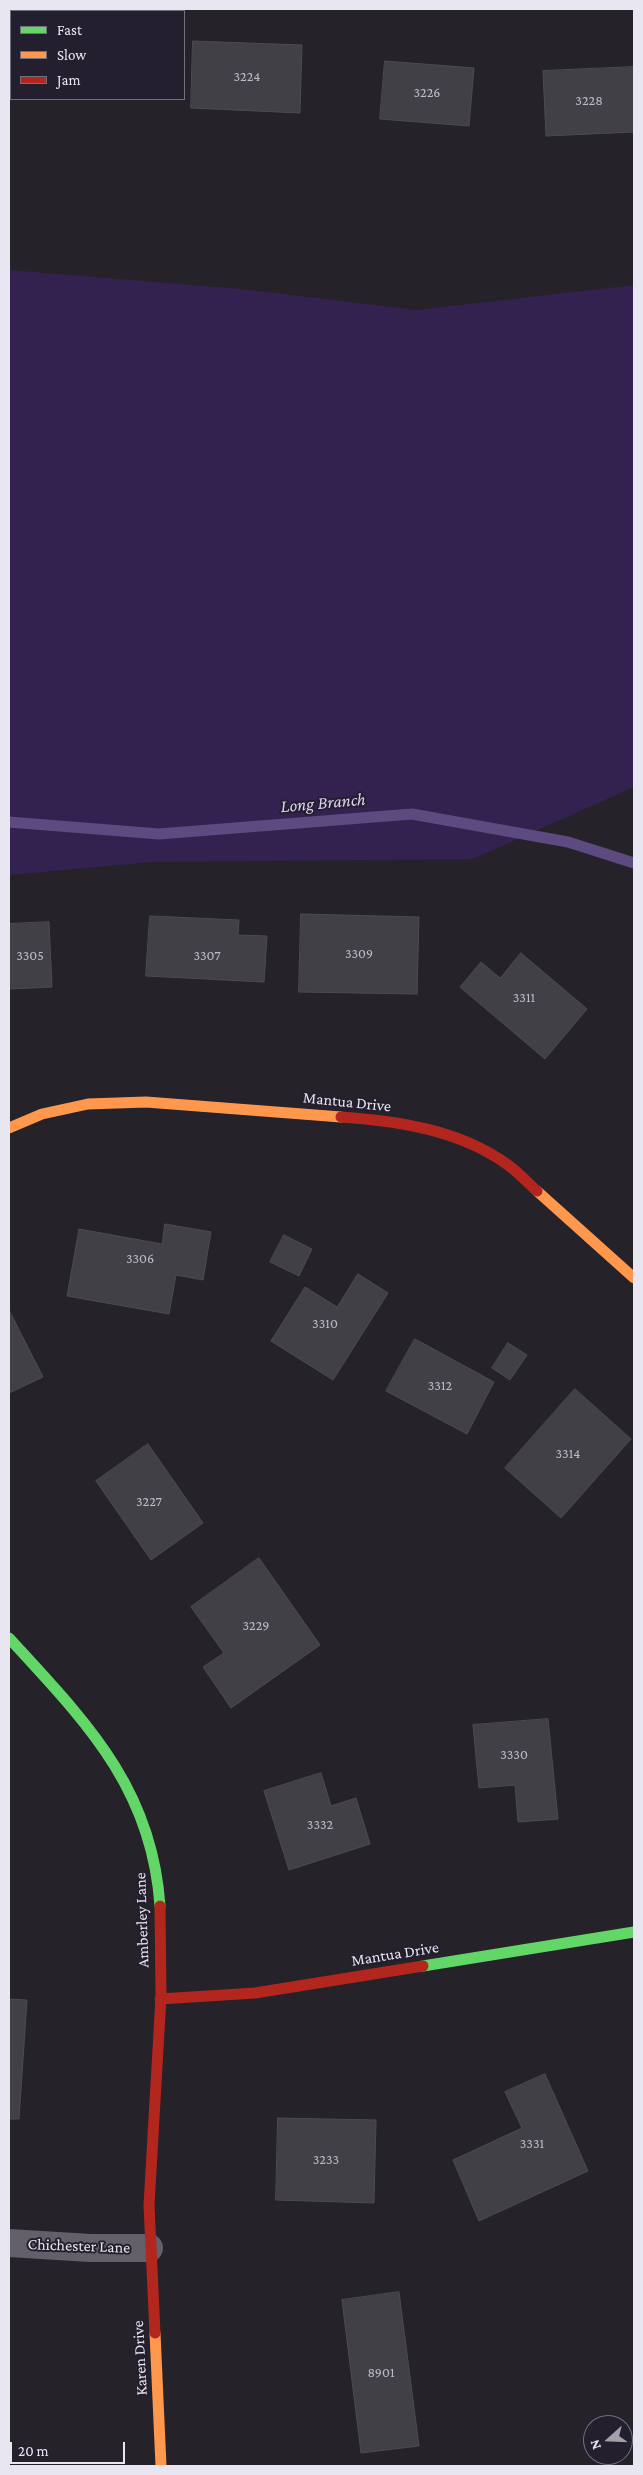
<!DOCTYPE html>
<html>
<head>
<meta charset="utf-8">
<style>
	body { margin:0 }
	#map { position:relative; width:643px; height:2475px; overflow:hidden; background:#25222a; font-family:"Crimson Pro",serif }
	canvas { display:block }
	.frame { position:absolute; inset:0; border:10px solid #e8e6f0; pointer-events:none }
	.legend { position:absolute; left:10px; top:10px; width:175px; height:90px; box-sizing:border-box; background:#241f2e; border:1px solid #726f7c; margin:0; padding:6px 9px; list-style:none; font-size:15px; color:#e8e6f0 }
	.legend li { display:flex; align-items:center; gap:10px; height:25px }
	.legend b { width:25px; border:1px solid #726f7c }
	.north { position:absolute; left:583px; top:2415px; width:50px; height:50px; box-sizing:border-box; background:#241f2e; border:1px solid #726f7c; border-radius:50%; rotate:250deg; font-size:14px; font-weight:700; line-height:20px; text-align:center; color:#e8e6f0 }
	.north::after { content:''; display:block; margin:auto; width:18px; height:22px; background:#a4a1ab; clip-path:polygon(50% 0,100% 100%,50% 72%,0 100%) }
	.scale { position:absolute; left:10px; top:2442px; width:115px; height:22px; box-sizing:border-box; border:2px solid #e8e6f0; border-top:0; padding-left:6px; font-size:15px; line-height:18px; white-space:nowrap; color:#e8e6f0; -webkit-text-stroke:4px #241f2e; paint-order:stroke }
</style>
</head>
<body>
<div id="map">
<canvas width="643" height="2475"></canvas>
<div class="frame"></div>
<ul class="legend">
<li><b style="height:6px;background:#63d668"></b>Fast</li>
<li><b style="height:6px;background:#ff974d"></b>Slow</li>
<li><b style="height:6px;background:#b3261e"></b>Jam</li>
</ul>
<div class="north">N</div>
<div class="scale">20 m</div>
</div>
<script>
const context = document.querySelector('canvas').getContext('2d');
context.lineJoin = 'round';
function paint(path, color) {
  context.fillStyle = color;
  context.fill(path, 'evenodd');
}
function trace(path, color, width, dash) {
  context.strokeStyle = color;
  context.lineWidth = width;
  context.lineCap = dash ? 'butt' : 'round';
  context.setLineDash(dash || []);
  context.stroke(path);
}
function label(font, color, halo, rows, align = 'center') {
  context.font = font + ' "Crimson Pro",serif';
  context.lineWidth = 4;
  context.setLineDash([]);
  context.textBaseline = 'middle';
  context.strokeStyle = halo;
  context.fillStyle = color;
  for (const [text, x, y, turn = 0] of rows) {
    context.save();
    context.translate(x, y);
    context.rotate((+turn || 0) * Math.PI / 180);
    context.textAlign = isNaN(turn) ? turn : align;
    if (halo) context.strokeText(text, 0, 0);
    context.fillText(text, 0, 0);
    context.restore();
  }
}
paint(new Path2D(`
	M 9,270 L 241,289 L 417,310 L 634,285 L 634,787 L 473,859 L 152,862 L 9,875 Z`), '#33224f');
trace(new Path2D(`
	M 9,822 L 159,834 L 412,814 L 568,842 L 634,863`), '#5d4a80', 11);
const building = new Path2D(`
	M 193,41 L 302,45 L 300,113 L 191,108 Z
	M 385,61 L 474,68 L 469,126 L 380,119 Z
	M 634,67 L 634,132 L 546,136 L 543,71 Z
	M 301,914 L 419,917 L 417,994 L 299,992 Z
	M 150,916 L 239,920 L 238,935 L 267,936 L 264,982 L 146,976 Z
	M 49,922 L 52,987 L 9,989 L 9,924 Z
	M 521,953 L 587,1009 L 545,1059 L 460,987 L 481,962 L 500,978 Z
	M 165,1224 L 211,1232 L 203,1280 L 176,1275 L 169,1314 L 67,1296 L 79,1229 L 162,1244 Z
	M 284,1235 L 312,1249 L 299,1276 L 270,1262 Z
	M 358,1274 L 388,1293 L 333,1380 L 271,1341 L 305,1287 L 337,1307 Z
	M 9,1310 L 43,1377 L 9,1393 Z
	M 415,1339 L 494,1382 L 467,1434 L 386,1391 Z
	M 508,1343 L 527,1355 L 510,1380 L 492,1368 Z
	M 575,1389 L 631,1439 L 561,1518 L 505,1468 Z
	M 148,1444 L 203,1523 L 151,1560 L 96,1481 Z
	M 259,1558 L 320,1645 L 231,1708 L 203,1667 L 224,1653 L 191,1607 Z
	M 548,1719 L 558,1819 L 518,1822 L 515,1785 L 479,1788 L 473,1725 Z
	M 321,1773 L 331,1806 L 356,1798 L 370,1844 L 289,1870 L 264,1791 Z
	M 9,1999 L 27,2000 L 19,2119 L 9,2119 Z
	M 545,2074 L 588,2171 L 479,2221 L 453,2160 L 522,2128 L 505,2092 Z
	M 278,2118 L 376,2120 L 374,2203 L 276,2200 Z
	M 399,2292 L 419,2446 L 361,2453 L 342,2300 Z`);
paint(building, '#424047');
trace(building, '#4d4b51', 1);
trace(new Path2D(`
	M 9,2243 L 90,2248 L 149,2248`), '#63606a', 28);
trace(new Path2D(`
	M 9,1638 C 85,1721 152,1787 160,1906
	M 423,1966 L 634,1932`), '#63d668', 11);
trace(new Path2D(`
	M 9,1128 L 42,1114 L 88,1104 L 146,1102 L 341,1117
	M 537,1191 L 634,1278
	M 155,2333 L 161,2466`), '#ff974d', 11);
trace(new Path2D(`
	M 341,1117 C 399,1121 460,1130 508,1165 C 519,1173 528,1183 537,1191
	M 160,1999 L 255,1993 L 423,1966
	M 155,2333 L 149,2205 L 161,1997 L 160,1906`), '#b3261e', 11);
label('14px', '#bebcc6', null, [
	["3224",247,77],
	["3226",427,93],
	["3228",589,101],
	["3309",359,954],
	["3305",30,956],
	["3307",207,956],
	["3311",524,998],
	["3306",140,1259],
	["3310",325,1324],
	["3312",440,1386],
	["3314",568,1454],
	["3227",149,1502],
	["3229",256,1626],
	["3330",514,1755],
	["3332",320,1825],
	["3331",532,2144],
	["3233",326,2160],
	["8901",381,2373]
]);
label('16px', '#e8e6f0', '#241f2e', [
	["Mantua Drive",347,1102,6],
	["Amberley Lane",142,1920,-92],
	["Mantua Drive",395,1954,-9],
	["Chichester Lane",79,2246,2],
	["Karen Drive",140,2358,-93]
]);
label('italic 18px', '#dbd1f4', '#241f2e', [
	["Long Branch",323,803,-5]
]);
</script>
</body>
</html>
